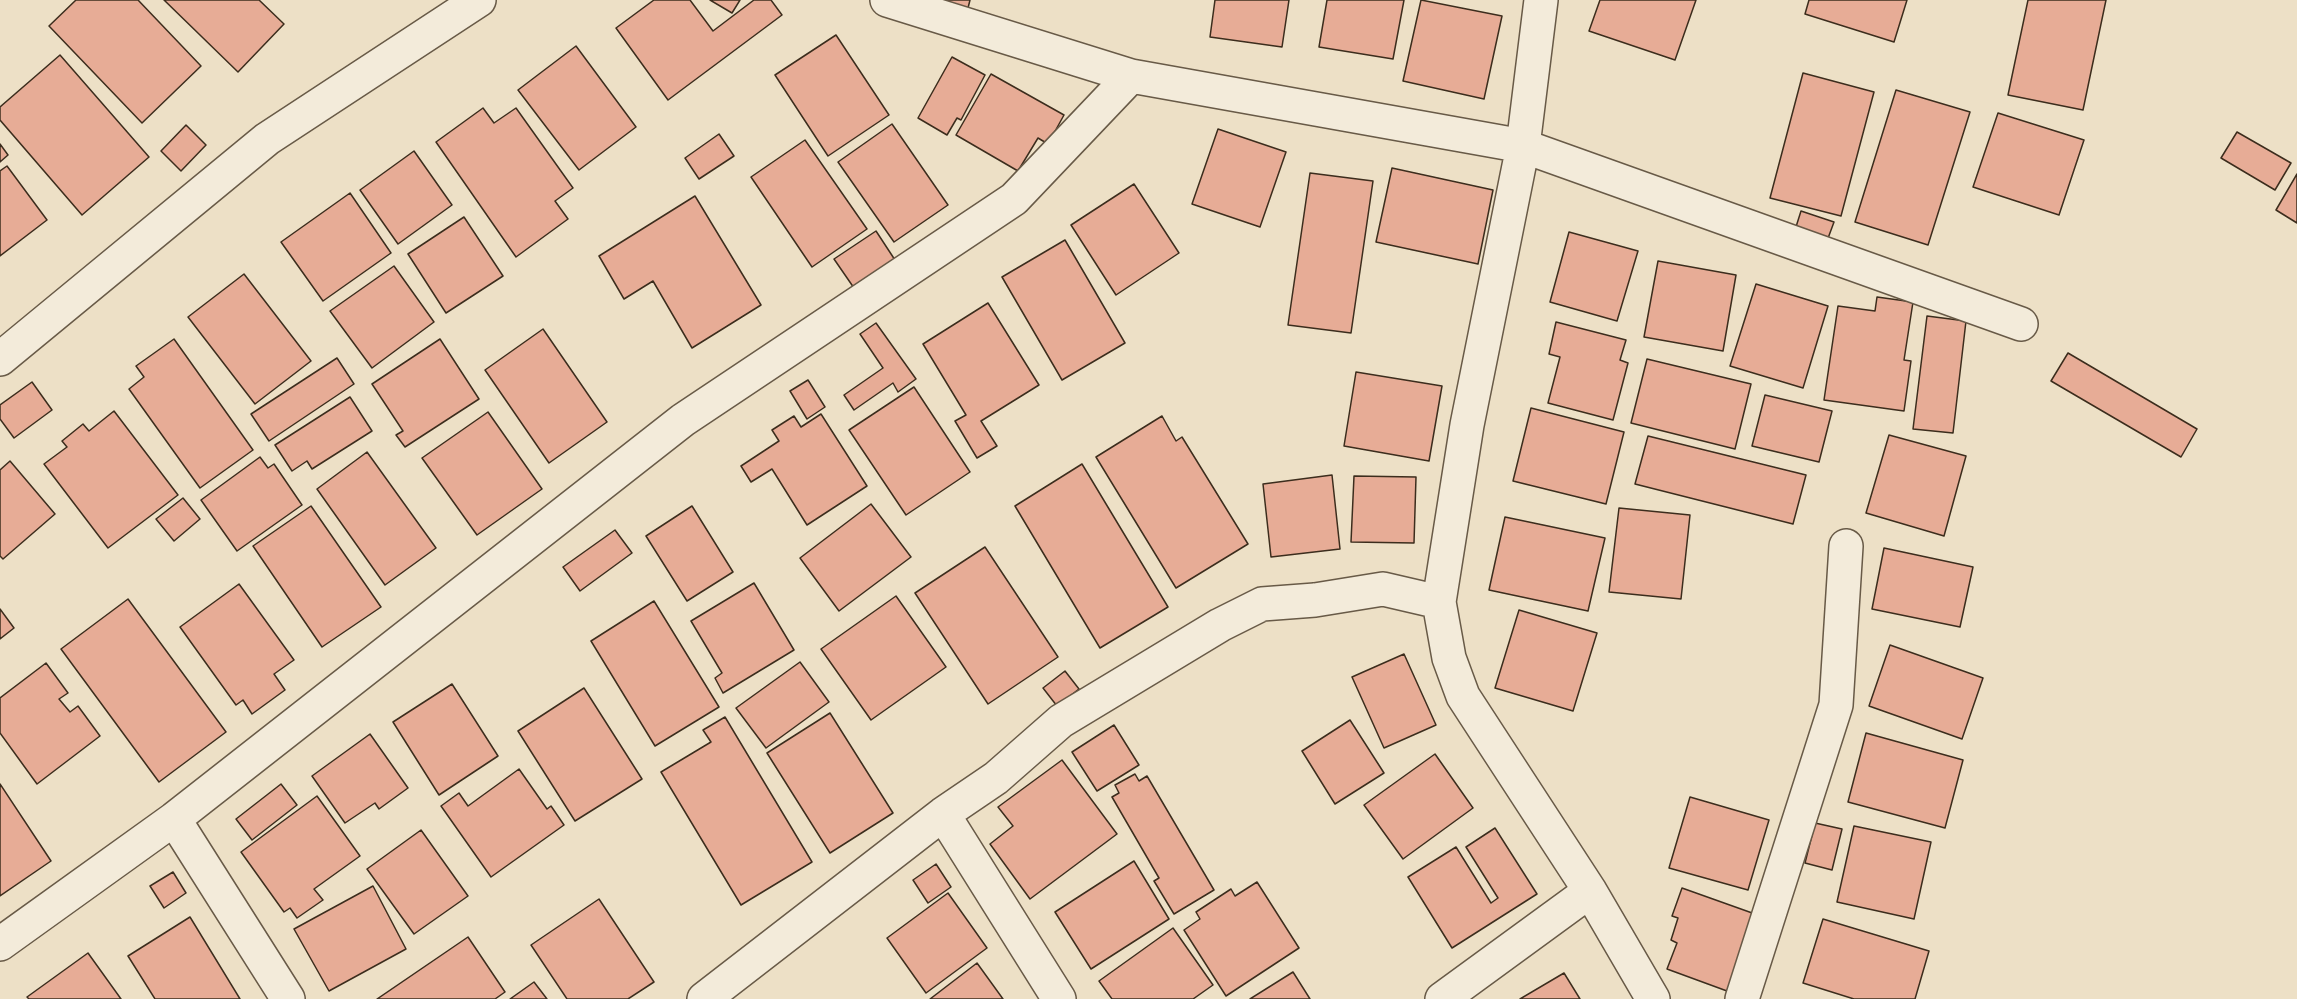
<!DOCTYPE html>
<html>
<head>
<meta charset="utf-8">
<style>
	body { margin:0 }
	canvas { display:block; background:#ede0c6 }
</style>
</head>
<body>
<canvas width="2297" height="999"></canvas>
<script>
const context = document.querySelector('canvas').getContext('2d');
context.lineJoin = 'round';
function paint(path, color) {
  context.fillStyle = color;
  context.fill(path, 'evenodd');
}
function trace(path, color, width, dash) {
  context.strokeStyle = color;
  context.lineWidth = width;
  context.lineCap = dash ? 'butt' : 'round';
  context.setLineDash(dash || []);
  context.stroke(path);
}
const building = new Path2D(`
	M 76,0 L 138,0 L 201,66 L 142,123 L 49,26 Z
	M 164,0 L 259,0 L 284,24 L 238,72 Z
	M 654,0 L 690,0 L 713,31 L 754,0 L 771,0 L 782,15 L 668,100 L 616,28 Z
	M 710,0 L 740,0 L 732,13 Z
	M 938,0 L 970,0 L 968,8 Z
	M 1215,0 L 1289,0 L 1282,47 L 1210,37 Z
	M 1327,0 L 1404,0 L 1393,59 L 1319,47 Z
	M 1421,0 L 1502,16 L 1484,99 L 1403,81 Z
	M 1600,0 L 1696,0 L 1675,60 L 1589,31 Z
	M 1809,0 L 1907,0 L 1894,42 L 1805,14 Z
	M 2028,0 L 2106,0 L 2083,110 L 2008,95 Z
	M 836,35 L 889,115 L 828,156 L 775,75 Z
	M 576,46 L 636,127 L 579,170 L 518,90 Z
	M 60,55 L 149,157 L 82,215 L 0,120 L 0,107 Z
	M 952,57 L 985,75 L 961,120 L 957,118 L 947,135 L 918,118 Z
	M 1803,73 L 1874,92 L 1841,216 L 1770,198 Z
	M 991,74 L 1064,115 L 1048,144 L 1038,138 L 1018,171 L 956,135 Z
	M 1896,90 L 1970,112 L 1928,245 L 1855,222 Z
	M 483,108 L 494,123 L 516,108 L 573,188 L 555,201 L 568,219 L 516,257 L 436,142 Z
	M 1998,113 L 2084,140 L 2059,215 L 1973,187 Z
	M 892,124 L 948,205 L 894,242 L 838,162 Z
	M 186,125 L 206,145 L 181,171 L 161,151 Z
	M 1218,129 L 1286,152 L 1260,227 L 1192,204 Z
	M 2237,132 L 2291,163 L 2275,190 L 2221,158 Z
	M 719,134 L 734,156 L 699,179 L 685,158 Z
	M 805,140 L 867,229 L 812,267 L 751,177 Z
	M 0,144 L 8,155 L 0,162 Z
	M 414,151 L 452,205 L 398,244 L 360,190 Z
	M 7,166 L 47,220 L 0,256 L 0,171 Z
	M 1392,168 L 1493,190 L 1478,264 L 1376,242 Z
	M 1310,173 L 1373,181 L 1351,333 L 1288,325 Z
	M 2297,174 L 2297,223 L 2276,210 Z
	M 1134,184 L 1179,253 L 1116,295 L 1071,225 Z
	M 350,193 L 391,253 L 323,301 L 281,242 Z
	M 695,196 L 761,305 L 692,348 L 653,281 L 624,299 L 599,256 Z
	M 1801,211 L 1834,222 L 1827,241 L 1795,230 Z
	M 464,217 L 503,276 L 446,313 L 408,254 Z
	M 876,231 L 895,260 L 854,288 L 834,259 Z
	M 1569,232 L 1638,251 L 1617,321 L 1550,302 Z
	M 1065,240 L 1125,343 L 1062,380 L 1002,277 Z
	M 1658,261 L 1736,275 L 1723,351 L 1644,337 Z
	M 394,266 L 434,322 L 372,368 L 330,311 Z
	M 244,274 L 311,361 L 255,404 L 188,317 Z
	M 1756,284 L 1828,306 L 1803,388 L 1730,366 Z
	M 1877,297 L 1913,302 L 1904,360 L 1911,361 L 1904,411 L 1824,400 L 1838,306 L 1875,311 Z
	M 988,303 L 1039,385 L 981,421 L 997,446 L 977,458 L 955,421 L 966,415 L 923,344 Z
	M 1927,316 L 1966,321 L 1953,433 L 1913,429 Z
	M 1556,322 L 1626,340 L 1620,360 L 1628,363 L 1613,420 L 1548,403 L 1560,357 L 1549,354 Z
	M 876,323 L 916,379 L 898,392 L 893,383 L 854,410 L 844,395 L 883,368 L 860,334 Z
	M 543,329 L 607,422 L 549,463 L 485,370 Z
	M 174,339 L 253,450 L 200,488 L 129,389 L 144,377 L 136,366 Z
	M 440,339 L 479,399 L 405,447 L 396,435 L 403,431 L 372,384 Z
	M 2068,353 L 2197,429 L 2181,457 L 2051,381 Z
	M 337,358 L 354,384 L 269,441 L 251,414 Z
	M 1647,359 L 1751,384 L 1735,449 L 1631,423 Z
	M 1356,372 L 1442,386 L 1429,461 L 1344,446 Z
	M 808,380 L 825,407 L 807,419 L 790,391 Z
	M 32,382 L 52,410 L 14,438 L 0,419 L 0,405 Z
	M 914,387 L 970,472 L 906,515 L 849,430 Z
	M 1765,395 L 1832,411 L 1819,462 L 1752,446 Z
	M 350,397 L 372,431 L 312,469 L 307,461 L 292,471 L 275,445 Z
	M 1531,408 L 1624,432 L 1606,504 L 1513,481 Z
	M 114,411 L 178,495 L 108,548 L 44,464 L 67,447 L 62,441 L 83,424 L 89,431 Z
	M 488,412 L 542,489 L 477,535 L 422,458 Z
	M 821,414 L 867,486 L 807,525 L 772,469 L 751,482 L 741,466 L 779,441 L 772,430 L 794,416 L 801,427 Z
	M 1162,416 L 1176,441 L 1182,437 L 1248,544 L 1176,588 L 1096,457 Z
	M 1889,435 L 1966,456 L 1944,536 L 1866,513 Z
	M 1648,436 L 1806,475 L 1793,524 L 1635,484 Z
	M 367,452 L 436,548 L 385,585 L 317,489 Z
	M 260,457 L 268,468 L 274,464 L 302,505 L 237,551 L 201,500 Z
	M 10,461 L 55,514 L 3,559 L 0,556 L 0,470 Z
	M 1082,464 L 1168,607 L 1100,648 L 1015,506 Z
	M 1332,475 L 1340,549 L 1271,557 L 1263,484 Z
	M 1354,476 L 1416,477 L 1414,543 L 1351,542 Z
	M 183,498 L 200,519 L 174,541 L 156,519 Z
	M 871,504 L 911,557 L 839,611 L 800,558 Z
	M 311,506 L 381,607 L 322,647 L 253,546 Z
	M 692,506 L 733,572 L 687,601 L 646,536 Z
	M 1619,508 L 1690,515 L 1681,599 L 1609,592 Z
	M 1505,517 L 1605,538 L 1588,611 L 1489,590 Z
	M 615,530 L 632,553 L 580,591 L 563,567 Z
	M 985,547 L 1058,657 L 988,704 L 915,593 Z
	M 1884,548 L 1973,567 L 1960,627 L 1872,609 Z
	M 754,583 L 794,650 L 723,693 L 715,678 L 722,673 L 691,621 Z
	M 239,584 L 294,660 L 274,674 L 285,690 L 252,714 L 243,700 L 236,705 L 180,627 Z
	M 896,596 L 946,667 L 871,720 L 821,649 Z
	M 128,599 L 226,732 L 159,782 L 61,649 Z
	M 654,601 L 719,707 L 655,746 L 591,641 Z
	M 0,609 L 14,628 L 0,639 Z
	M 1519,610 L 1597,633 L 1573,711 L 1495,688 Z
	M 1890,645 L 1983,678 L 1962,739 L 1869,706 Z
	M 1404,654 L 1436,725 L 1384,748 L 1352,677 Z
	M 800,662 L 829,702 L 766,748 L 736,708 Z
	M 46,663 L 68,693 L 59,699 L 70,712 L 78,706 L 100,736 L 37,784 L 0,733 L 0,698 Z
	M 1065,671 L 1079,689 L 1057,706 L 1043,688 Z
	M 452,684 L 498,756 L 439,795 L 393,722 Z
	M 584,688 L 642,779 L 575,821 L 518,731 Z
	M 830,713 L 893,813 L 830,853 L 767,753 Z
	M 725,717 L 812,862 L 741,905 L 661,772 L 711,742 L 703,730 Z
	M 1350,720 L 1384,773 L 1335,804 L 1302,751 Z
	M 1114,725 L 1139,765 L 1097,791 L 1072,752 Z
	M 1866,733 L 1963,760 L 1945,828 L 1848,802 Z
	M 370,734 L 408,788 L 379,809 L 375,803 L 345,823 L 312,776 Z
	M 1435,754 L 1473,808 L 1403,859 L 1364,805 Z
	M 1062,760 L 1117,834 L 1030,899 L 990,844 L 1013,826 L 998,807 Z
	M 519,769 L 547,809 L 551,806 L 564,825 L 491,877 L 441,806 L 459,793 L 468,806 Z
	M 1135,774 L 1139,781 L 1147,776 L 1214,890 L 1174,914 L 1154,881 L 1159,878 L 1112,797 L 1119,793 L 1115,785 Z
	M 0,784 L 51,861 L 0,896 Z
	M 281,784 L 297,805 L 252,840 L 236,819 Z
	M 317,796 L 360,856 L 314,889 L 323,900 L 297,918 L 290,908 L 284,912 L 241,852 Z
	M 1690,797 L 1769,820 L 1748,890 L 1669,868 Z
	M 1815,823 L 1842,829 L 1832,870 L 1805,863 Z
	M 1854,826 L 1931,842 L 1914,919 L 1837,902 Z
	M 1495,828 L 1537,894 L 1452,948 L 1408,877 L 1456,847 L 1491,903 L 1498,898 L 1466,847 Z
	M 421,830 L 468,896 L 414,934 L 367,869 Z
	M 1134,861 L 1169,919 L 1091,969 L 1055,912 Z
	M 936,864 L 951,887 L 928,903 L 913,880 Z
	M 173,872 L 186,893 L 164,908 L 150,886 Z
	M 1257,882 L 1299,948 L 1226,996 L 1184,930 L 1200,919 L 1196,912 L 1231,889 L 1235,896 Z
	M 373,886 L 406,949 L 329,991 L 294,929 Z
	M 1682,888 L 1755,914 L 1727,991 L 1667,969 L 1677,943 L 1671,940 L 1678,918 L 1672,916 Z
	M 948,893 L 987,948 L 926,993 L 887,938 Z
	M 599,899 L 654,982 L 628,999 L 567,999 L 531,945 Z
	M 190,917 L 240,999 L 155,999 L 128,956 Z
	M 1823,919 L 1929,951 L 1915,999 L 1854,999 L 1803,983 Z
	M 1173,928 L 1213,985 L 1193,999 L 1112,999 L 1099,981 Z
	M 468,937 L 505,992 L 495,999 L 377,999 Z
	M 88,953 L 121,999 L 29,999 L 27,997 Z
	M 977,963 L 1003,999 L 930,999 Z
	M 1293,972 L 1310,999 L 1250,999 Z
	M 1564,973 L 1580,999 L 1520,999 Z
	M 534,982 L 547,999 L 510,999 Z`);
paint(building, '#e7ac96');
trace(building, '#3c2d1d', 1.5);
const minor = new Path2D(`
	M 887,0 L 1131,76 L 1523,146 L 2021,324
	M 1541,0 L 1523,146 L 1467,425 L 1439,602 L 1449,658 L 1463,696 L 1590,891 L 1653,999
	M 0,359 L 267,139 L 479,0
	M 943,814 L 1059,999
	M 174,819 L 288,999
	M 0,944 L 174,819 L 683,420 L 1014,199 L 1131,76
	M 704,999 L 943,814 L 996,778 L 1061,721 L 1220,625 L 1262,604 L 1315,600 L 1383,589 L 1439,602
	M 1442,999 L 1590,891
	M 1742,999 L 1836,705 L 1846,546`);
trace(minor, '#685a47', 36);
trace(minor, '#f3ebda', 33);
</script>
</body>
</html>
